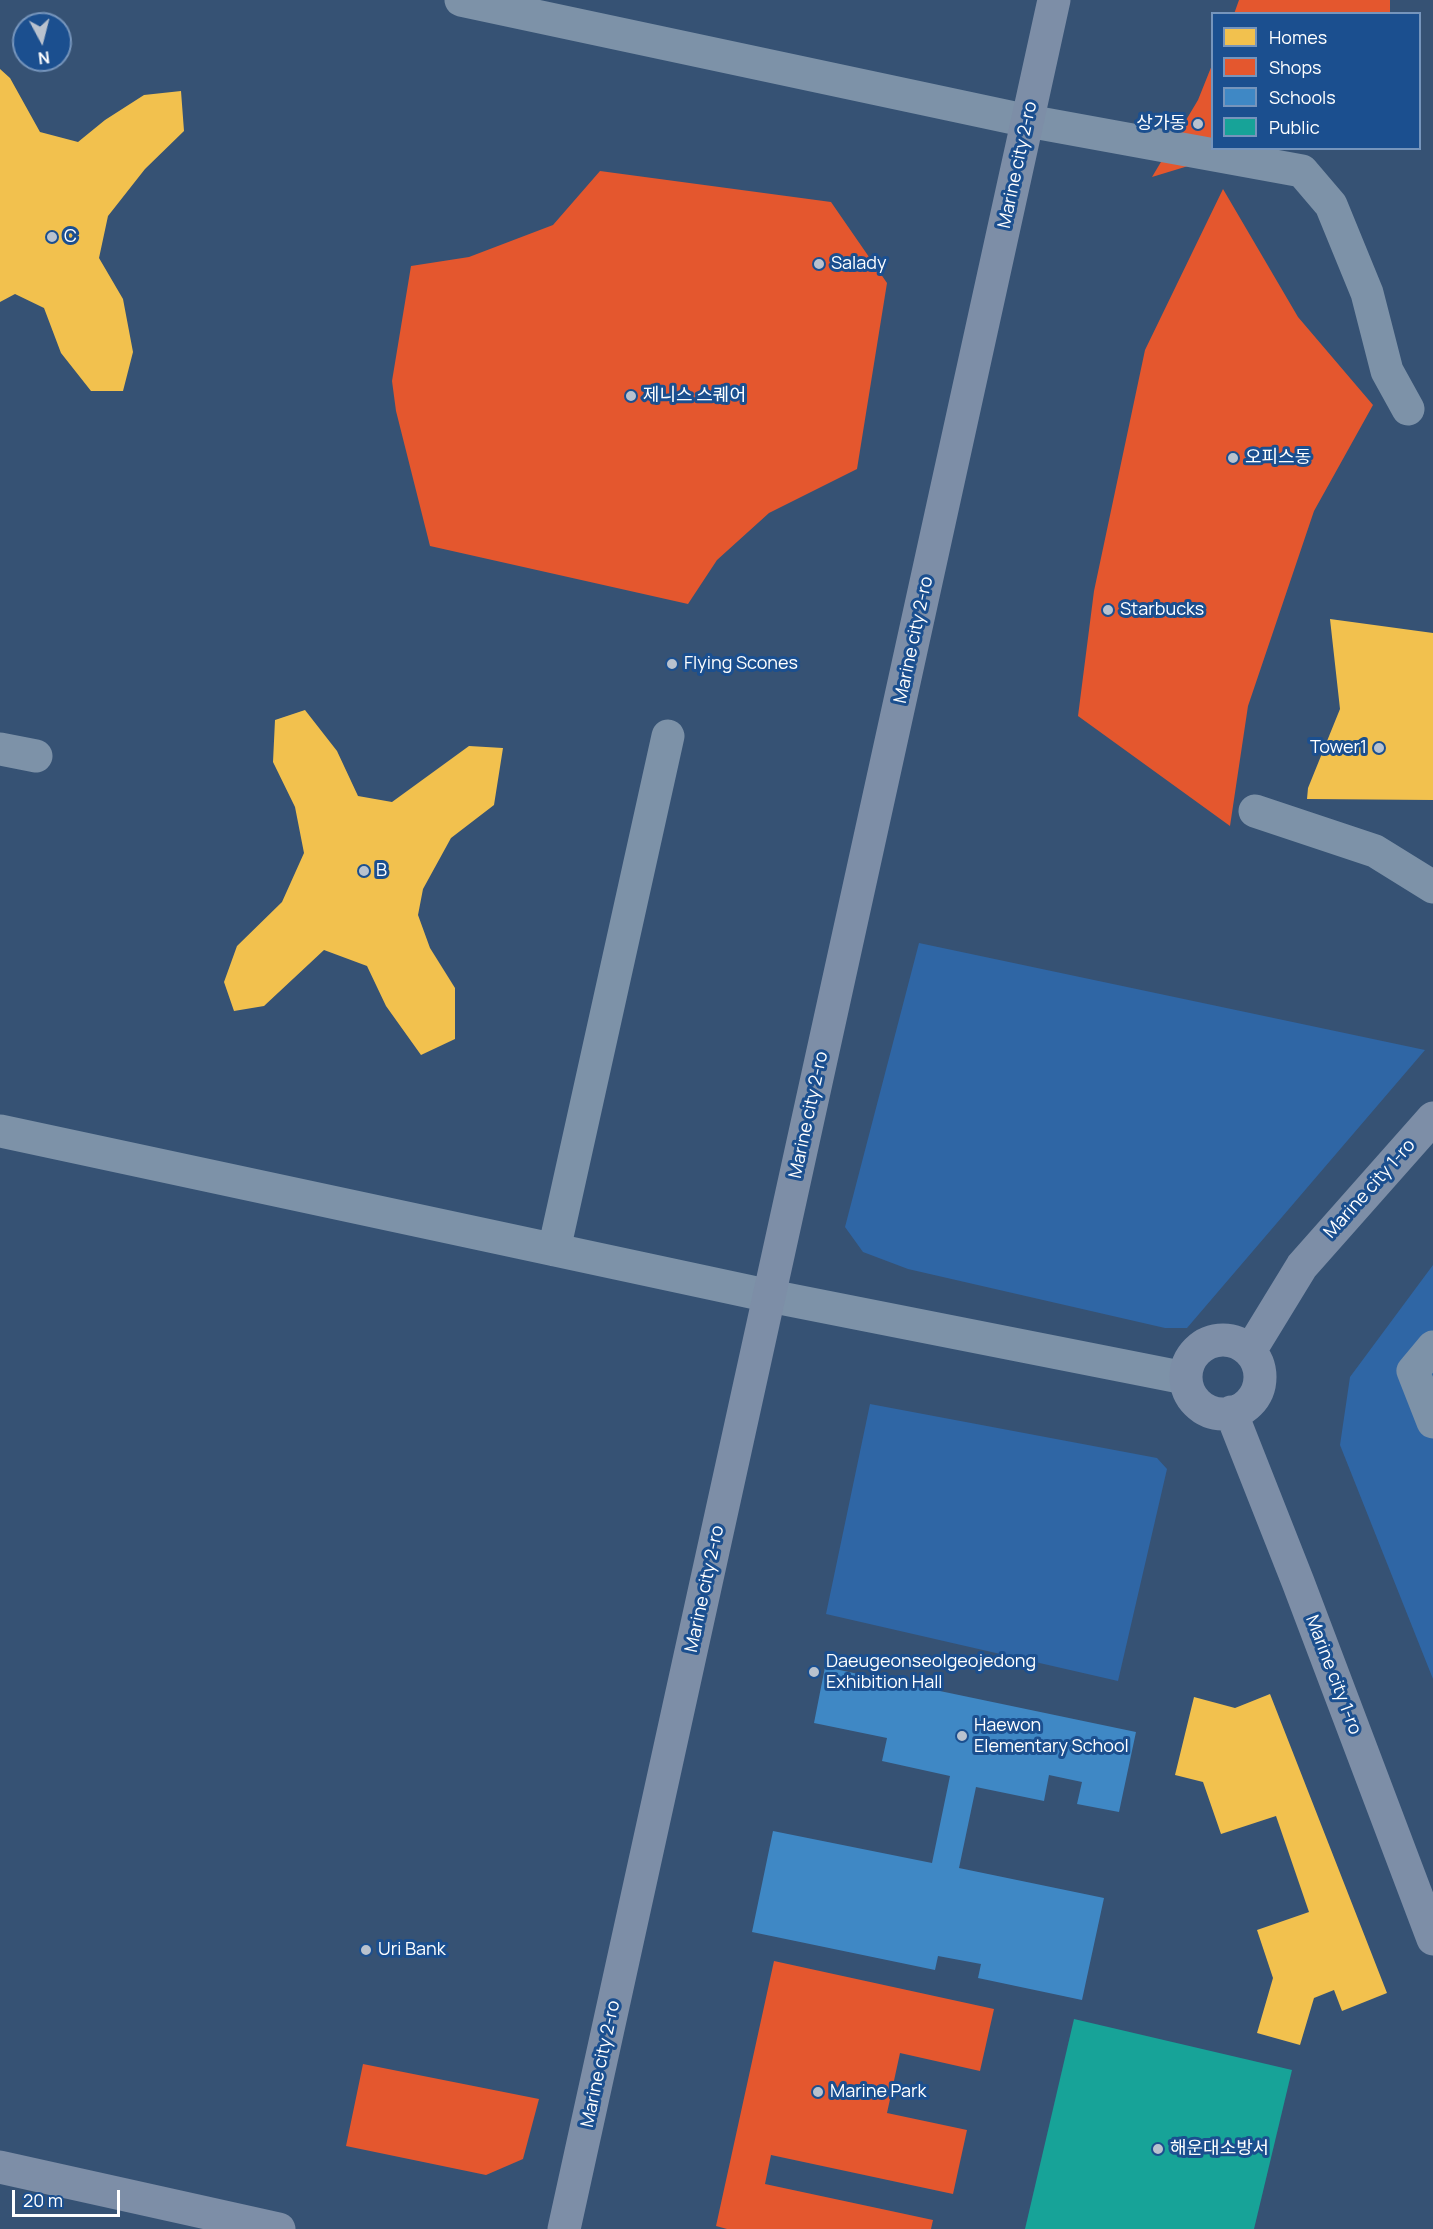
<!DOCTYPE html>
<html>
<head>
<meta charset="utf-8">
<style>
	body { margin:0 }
	#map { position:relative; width:1433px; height:2229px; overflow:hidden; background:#365274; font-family:Manrope,sans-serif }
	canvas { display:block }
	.legend { position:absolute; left:1211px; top:12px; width:210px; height:138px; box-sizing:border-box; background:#1b4f8f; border:2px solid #7695bc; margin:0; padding:8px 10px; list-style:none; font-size:18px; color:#fff }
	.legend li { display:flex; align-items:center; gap:12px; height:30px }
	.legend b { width:30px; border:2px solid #7695bc }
	.north { position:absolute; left:12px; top:12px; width:60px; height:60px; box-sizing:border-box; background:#1b4f8f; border:2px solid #7695bc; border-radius:50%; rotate:173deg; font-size:16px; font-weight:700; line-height:24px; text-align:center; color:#fff }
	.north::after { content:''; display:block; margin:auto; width:21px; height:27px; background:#b9c2ce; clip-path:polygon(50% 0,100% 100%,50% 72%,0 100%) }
	.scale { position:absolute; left:12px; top:2190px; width:108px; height:27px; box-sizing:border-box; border:3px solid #fff; border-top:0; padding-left:8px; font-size:18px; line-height:21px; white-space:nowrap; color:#fff; -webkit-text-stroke:4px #1b4f8f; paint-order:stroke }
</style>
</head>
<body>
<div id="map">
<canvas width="1433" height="2229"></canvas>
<ul class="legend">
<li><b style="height:16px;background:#f2c14e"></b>Homes</li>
<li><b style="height:16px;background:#e4572e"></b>Shops</li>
<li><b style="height:16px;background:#3f88c5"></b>Schools</li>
<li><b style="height:16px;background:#17a398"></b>Public</li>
</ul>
<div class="north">N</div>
<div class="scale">20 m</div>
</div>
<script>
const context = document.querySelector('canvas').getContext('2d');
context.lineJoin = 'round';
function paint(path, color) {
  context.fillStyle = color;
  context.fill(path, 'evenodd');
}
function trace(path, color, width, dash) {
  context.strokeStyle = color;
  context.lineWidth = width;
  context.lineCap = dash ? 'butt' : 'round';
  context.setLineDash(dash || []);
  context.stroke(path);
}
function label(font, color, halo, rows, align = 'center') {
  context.font = font + ' Manrope,"Noto Sans KR",sans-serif';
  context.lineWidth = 6;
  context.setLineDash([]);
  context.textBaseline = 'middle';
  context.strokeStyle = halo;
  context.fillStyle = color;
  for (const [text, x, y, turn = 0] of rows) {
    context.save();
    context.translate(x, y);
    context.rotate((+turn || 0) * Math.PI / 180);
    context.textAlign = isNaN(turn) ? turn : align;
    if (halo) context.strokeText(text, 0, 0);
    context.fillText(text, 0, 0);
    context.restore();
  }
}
paint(new Path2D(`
	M 919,943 L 1425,1050 L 1187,1328 L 1165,1328 L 908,1269 L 863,1252 L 845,1227 Z
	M 1433,1265 L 1433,1679 L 1340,1445 L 1350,1377 Z
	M 870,1404 L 1157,1458 L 1167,1469 L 1118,1681 L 826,1614 Z`), '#2f66a5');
paint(new Path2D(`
	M 0,69 L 10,78 L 40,132 L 78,142 L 105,120 L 144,95 L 181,91 L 184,131 L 145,169 L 108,216 L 99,258 L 123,299 L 133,352 L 123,391 L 91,391 L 61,353 L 44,308 L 15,294 L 0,302 Z
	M 1330,619 L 1433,633 L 1433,800 L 1307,799 L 1308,788 L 1340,709 Z
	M 305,710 L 337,751 L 358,796 L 392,802 L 469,746 L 503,748 L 494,805 L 451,838 L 423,889 L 418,915 L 430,948 L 455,988 L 455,1039 L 421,1055 L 386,1006 L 367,966 L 324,950 L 264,1006 L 234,1011 L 224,982 L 237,946 L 282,902 L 304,853 L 295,807 L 273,762 L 275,720 Z
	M 1270,1694 L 1387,1993 L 1342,2011 L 1334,1990 L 1314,1998 L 1300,2045 L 1257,2033 L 1273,1978 L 1257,1930 L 1309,1912 L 1276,1816 L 1221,1834 L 1203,1782 L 1175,1775 L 1194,1697 L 1235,1708 Z`), '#f2c14e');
paint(new Path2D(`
	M 1239,0 L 1390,0 L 1390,14 L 1234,14 Z
	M 1212,65 L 1212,148 L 1244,149 L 1152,177 L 1198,100 Z
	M 600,171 L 831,202 L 887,283 L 857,469 L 769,513 L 717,560 L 688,604 L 430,546 L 396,411 L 392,381 L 411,266 L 469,257 L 553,225 Z
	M 1223,189 L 1298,317 L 1373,405 L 1314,511 L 1248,706 L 1230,826 L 1078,716 L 1094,591 L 1145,350 Z
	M 774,1961 L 994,2009 L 980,2071 L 900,2053 L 887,2113 L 967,2130 L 953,2194 L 771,2155 L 765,2184 L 933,2220 L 931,2229 L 727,2229 L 716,2226 Z
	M 363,2064 L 539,2099 L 523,2159 L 486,2175 L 346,2146 Z`), '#e4572e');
paint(new Path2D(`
	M 825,1667 L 1136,1732 L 1119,1812 L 1077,1804 L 1082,1782 L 1049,1775 L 1044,1801 L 976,1787 L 959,1868 L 1104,1898 L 1082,2000 L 978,1978 L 981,1964 L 938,1956 L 935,1970 L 752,1932 L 773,1831 L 932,1863 L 950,1776 L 882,1761 L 887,1738 L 814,1723 Z`), '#3f88c5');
paint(new Path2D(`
	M 1074,2019 L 1292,2070 L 1254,2229 L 1025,2229 Z`), '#17a398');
trace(new Path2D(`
	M 461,0 L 1028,121 L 1302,171 L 1331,205 L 1367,293 L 1387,371 L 1408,409
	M 0,749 L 36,756
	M 1255,811 L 1375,851 L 1433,887
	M 0,1131 L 770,1296 L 1185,1378
	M 554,1250 L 668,736
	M 1433,1347 L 1413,1371 L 1433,1422`), '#7d92a8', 33);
trace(new Path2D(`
	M1186 1377a37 37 0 1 1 74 0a37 37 0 1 1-74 0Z
	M 1250,1351 L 1302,1266 L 1433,1118
	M 1231,1412 L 1298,1582 L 1433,1939
	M 0,2167 L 279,2229
	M 564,2229 L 1054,0`), '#7d8ea7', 33);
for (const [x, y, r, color] of [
	[1198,124,6,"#b9c2ce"],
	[52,237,6,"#b9c2ce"],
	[819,264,6,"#b9c2ce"],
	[631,396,6,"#b9c2ce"],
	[1233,458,6,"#b9c2ce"],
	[1108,610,6,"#b9c2ce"],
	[672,664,6,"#b9c2ce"],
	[1379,748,6,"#b9c2ce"],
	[364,871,6,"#b9c2ce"],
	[814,1672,6,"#b9c2ce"],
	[962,1736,6,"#b9c2ce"],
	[366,1950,6,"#b9c2ce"],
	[818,2092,6,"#b9c2ce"],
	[1158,2149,6,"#b9c2ce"]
]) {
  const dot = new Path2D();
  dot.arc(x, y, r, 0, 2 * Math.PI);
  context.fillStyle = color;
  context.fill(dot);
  trace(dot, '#1b4f8f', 2);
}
label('18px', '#fff', '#1b4f8f', [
	["상가동",1186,124,"right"],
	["C",64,237],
	["Salady",831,264],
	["제니스 스퀘어",643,396],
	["오피스동",1245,458],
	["Starbucks",1120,610],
	["Flying Scones",684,664],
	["Tower1",1367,748,"right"],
	["B",376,871],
	["Daeugeonseolgeojedong",826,1662],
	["Exhibition Hall",826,1683],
	["Haewon",974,1726],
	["Elementary School",974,1747],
	["Uri Bank",378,1950],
	["Marine Park",830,2092],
	["해운대소방서",1170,2149]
], 'left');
label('18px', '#fff', '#1b4f8f', [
	["Marine city 2-ro",1018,165,-78],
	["Marine city 2-ro",914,640,-78],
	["Marine city 2-ro",809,1115,-78],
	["Marine city 1-ro",1370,1189,-48],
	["Marine city 2-ro",705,1589,-78],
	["Marine city 1-ro",1333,1675,69],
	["Marine city 2-ro",601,2064,-78]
]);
</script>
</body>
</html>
